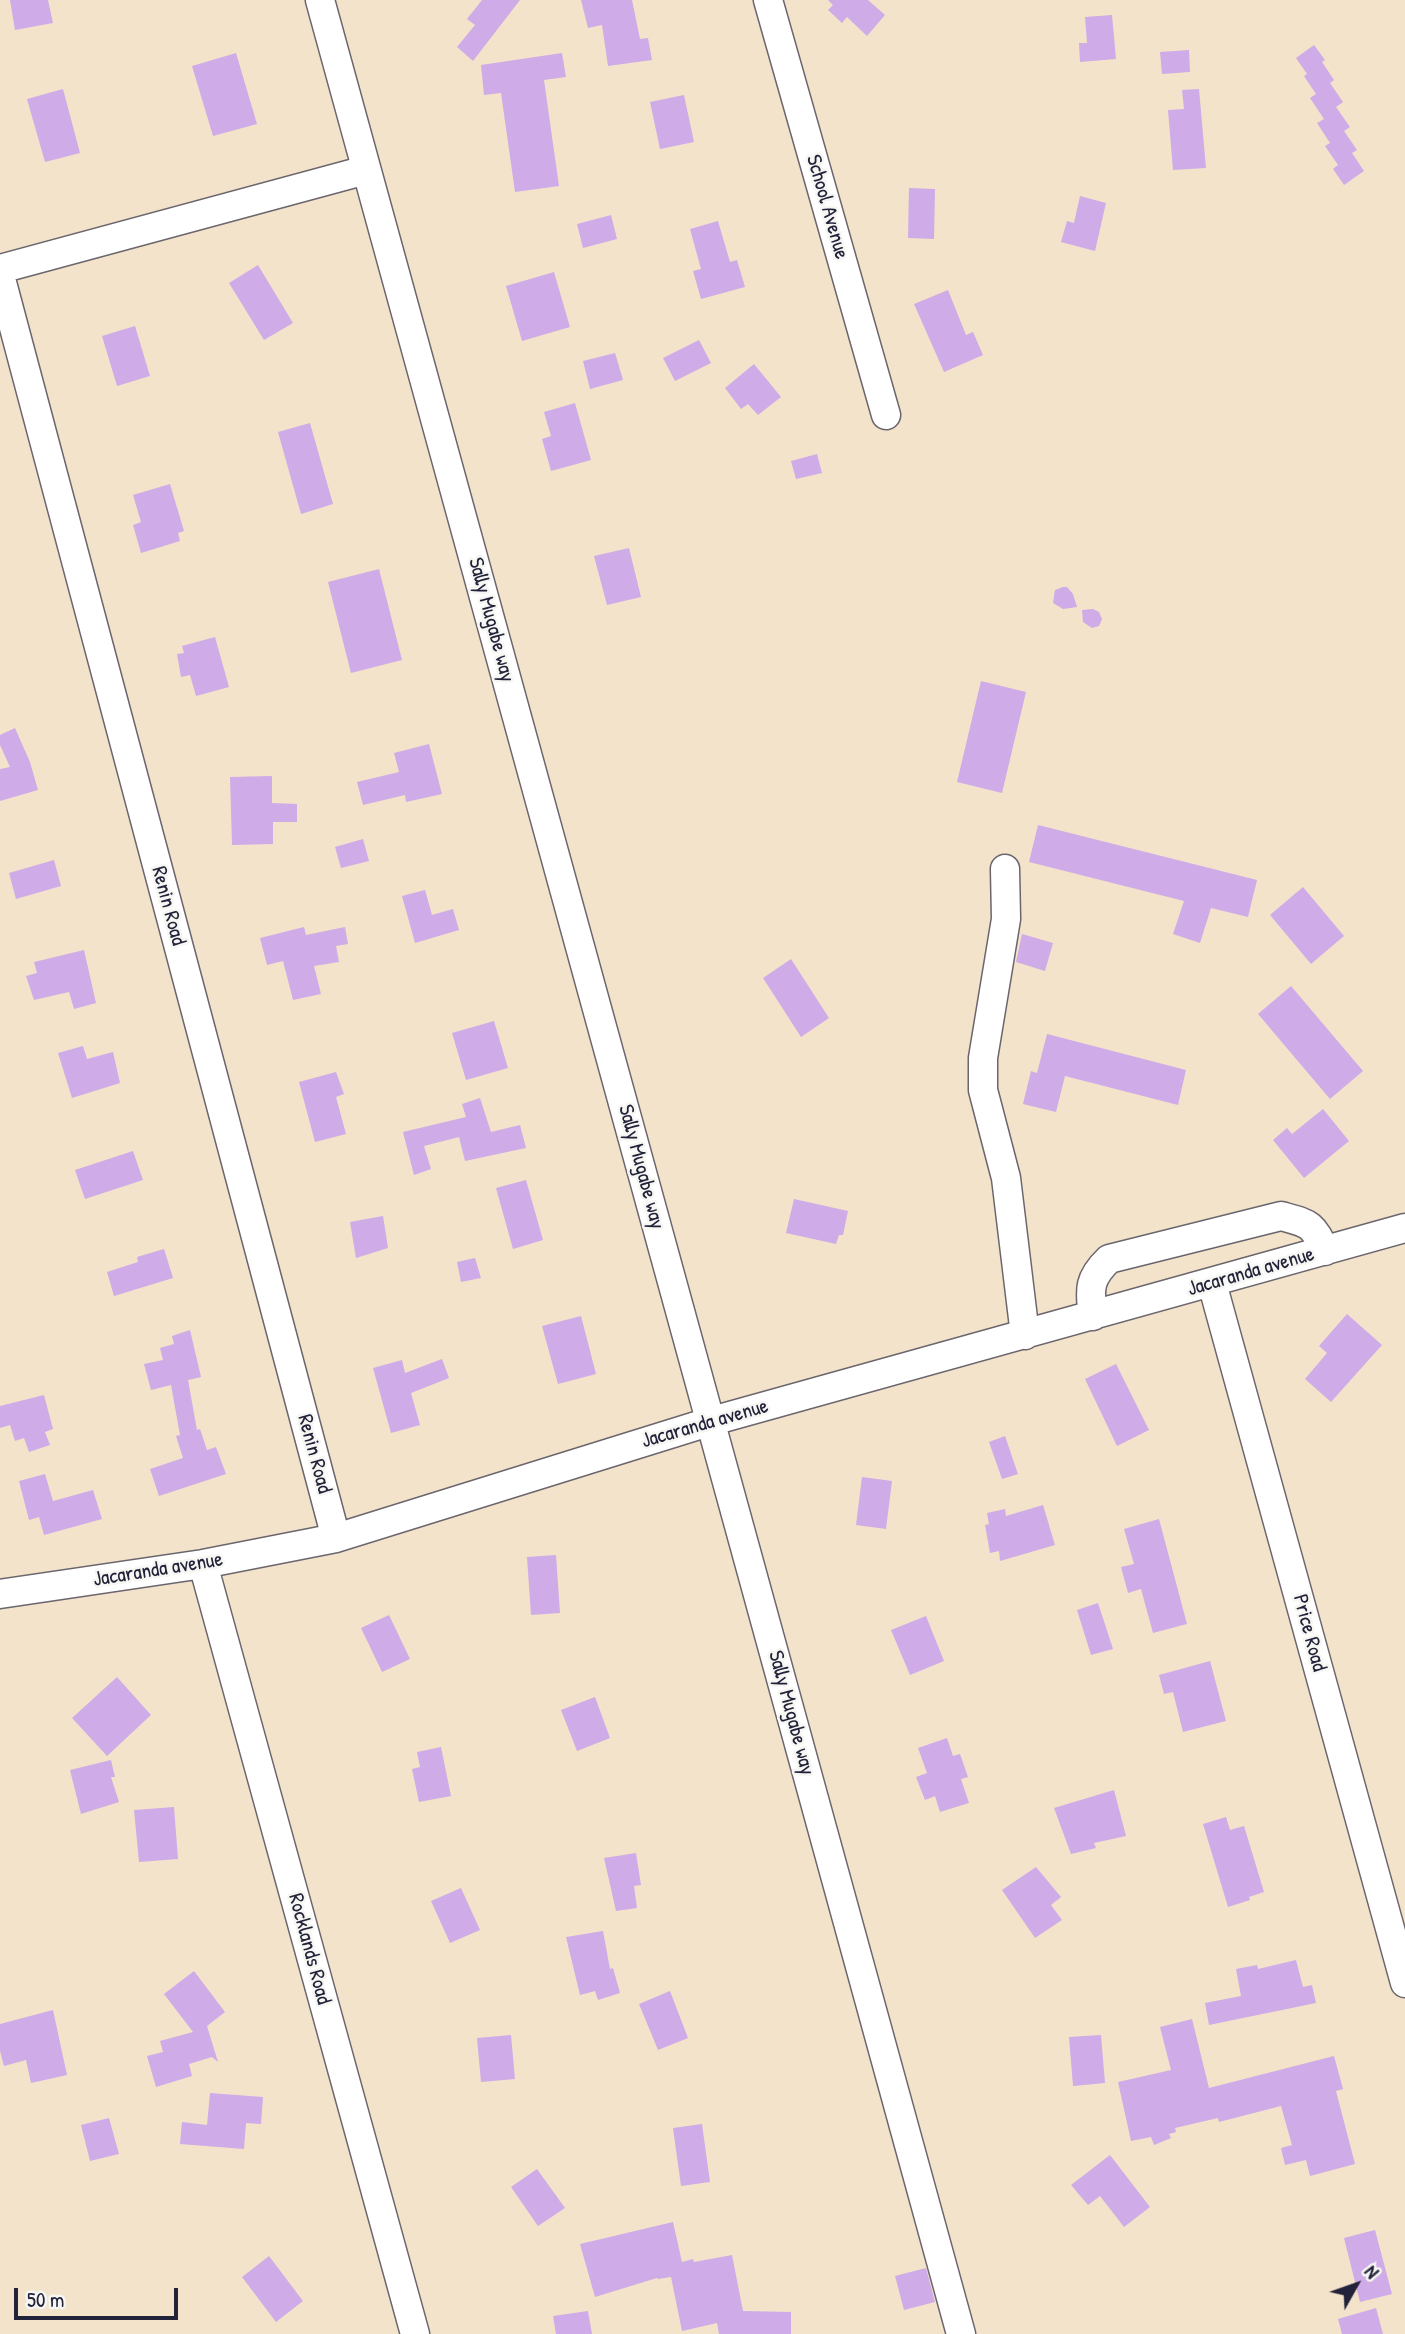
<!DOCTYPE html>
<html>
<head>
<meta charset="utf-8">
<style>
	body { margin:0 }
	#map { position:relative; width:1405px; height:2334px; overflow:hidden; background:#f3e3cb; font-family:"Patrick Hand",sans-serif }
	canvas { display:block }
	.north { position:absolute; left:1321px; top:2250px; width:70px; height:70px; -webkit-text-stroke:5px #f6f6f2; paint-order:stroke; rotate:50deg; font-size:19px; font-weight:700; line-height:28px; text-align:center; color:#22223b }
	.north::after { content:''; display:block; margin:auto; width:24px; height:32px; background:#22223b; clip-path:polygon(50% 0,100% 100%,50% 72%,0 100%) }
	.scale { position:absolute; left:14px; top:2288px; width:164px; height:32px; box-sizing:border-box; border:4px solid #22223b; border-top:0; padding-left:9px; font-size:21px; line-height:24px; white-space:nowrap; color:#22223b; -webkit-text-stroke:5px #f6f6f2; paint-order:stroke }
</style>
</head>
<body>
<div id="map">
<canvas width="1405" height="2334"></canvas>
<div class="north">N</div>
<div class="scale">50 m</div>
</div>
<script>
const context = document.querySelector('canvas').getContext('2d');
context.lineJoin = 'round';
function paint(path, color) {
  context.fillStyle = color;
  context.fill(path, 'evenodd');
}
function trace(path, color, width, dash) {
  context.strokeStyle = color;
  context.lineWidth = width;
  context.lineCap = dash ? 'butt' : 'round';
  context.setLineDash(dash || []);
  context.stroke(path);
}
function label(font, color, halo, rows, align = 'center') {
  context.font = font + ' "Patrick Hand",sans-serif';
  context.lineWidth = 5;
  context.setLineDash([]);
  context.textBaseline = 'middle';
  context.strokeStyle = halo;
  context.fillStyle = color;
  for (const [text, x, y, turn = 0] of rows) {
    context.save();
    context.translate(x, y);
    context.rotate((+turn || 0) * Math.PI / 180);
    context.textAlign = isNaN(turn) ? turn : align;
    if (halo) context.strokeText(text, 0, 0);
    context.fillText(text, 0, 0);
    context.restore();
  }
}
paint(new Path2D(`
	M 10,0 L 48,0 L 53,23 L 15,30 Z
	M 482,0 L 520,0 L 473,61 L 457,47 L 475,25 L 467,19 Z
	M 581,0 L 632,0 L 640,39 L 648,38 L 652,60 L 608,66 L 602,25 L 588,28 Z
	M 828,0 L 868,0 L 885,15 L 867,36 L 847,17 L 842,23 L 828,10 L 833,5 Z
	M 1112,15 L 1116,59 L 1080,62 L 1079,43 L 1087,43 L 1085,17 Z
	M 1314,45 L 1325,60 L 1322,62 L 1334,80 L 1330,83 L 1343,102 L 1336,107 L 1350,127 L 1344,131 L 1357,150 L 1352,153 L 1364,171 L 1344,185 L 1333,169 L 1338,165 L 1325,146 L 1330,143 L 1317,123 L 1324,119 L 1310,98 L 1316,94 L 1304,76 L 1307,74 L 1296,58 Z
	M 1189,50 L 1190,72 L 1162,74 L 1160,52 Z
	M 236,53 L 257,124 L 213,136 L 192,66 Z
	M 562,53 L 566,77 L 544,80 L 559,186 L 515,192 L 501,93 L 484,95 L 481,65 Z
	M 63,89 L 80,153 L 45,162 L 27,99 Z
	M 1199,89 L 1206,168 L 1173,170 L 1168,110 L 1184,109 L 1182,90 Z
	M 684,95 L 694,142 L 660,149 L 650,102 Z
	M 909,188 L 935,189 L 934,239 L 908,238 Z
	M 1080,196 L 1106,203 L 1095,251 L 1061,242 L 1067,221 L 1074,223 Z
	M 611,215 L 617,239 L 583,248 L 577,224 Z
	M 718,221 L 730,262 L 737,260 L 745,287 L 701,299 L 693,271 L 701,269 L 690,229 Z
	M 258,265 L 293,323 L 264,340 L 229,283 Z
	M 554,272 L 570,327 L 522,341 L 506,286 Z
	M 948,290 L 966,335 L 973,332 L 983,355 L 944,372 L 914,304 Z
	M 135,326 L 150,376 L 117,386 L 102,336 Z
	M 699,340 L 711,363 L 675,381 L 663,358 Z
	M 615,353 L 623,380 L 590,389 L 583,361 Z
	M 754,364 L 781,397 L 758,415 L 748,404 L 741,409 L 725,388 Z
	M 575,403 L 591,460 L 551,471 L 542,439 L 551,436 L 544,412 Z
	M 310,423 L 333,504 L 301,514 L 278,432 Z
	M 817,454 L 822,473 L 796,479 L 791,461 Z
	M 170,484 L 184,531 L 178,533 L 180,541 L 141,553 L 133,525 L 141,522 L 133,495 Z
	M 629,548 L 641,597 L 607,605 L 594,556 Z
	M 379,569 L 402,660 L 351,673 L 328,582 Z
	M 1063,587 L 1067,587 L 1073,594 L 1077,607 L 1063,609 L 1053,603 L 1055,590 Z
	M 1093,609 L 1099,612 L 1102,619 L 1099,626 L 1092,628 L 1083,622 L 1082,610 Z
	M 215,637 L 229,687 L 196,696 L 190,675 L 181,677 L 177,654 L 184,653 L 182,646 Z
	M 981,681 L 1026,692 L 1002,793 L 957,782 Z
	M 15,728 L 30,762 L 38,790 L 0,801 L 0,769 L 10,767 L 0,745 L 0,735 Z
	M 429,744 L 442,794 L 406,802 L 405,795 L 363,805 L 357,782 L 399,772 L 394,753 Z
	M 272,776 L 272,803 L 297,804 L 297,822 L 273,822 L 273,844 L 232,845 L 230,777 Z
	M 1038,825 L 1257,880 L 1248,917 L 1211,908 L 1200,943 L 1173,934 L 1184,901 L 1029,862 Z
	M 363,839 L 369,861 L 341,868 L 335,847 Z
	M 54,860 L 61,886 L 16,899 L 9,873 Z
	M 1303,887 L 1344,936 L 1311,964 L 1270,915 Z
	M 425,890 L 432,915 L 453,909 L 459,930 L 415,943 L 402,896 Z
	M 304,927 L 306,935 L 345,927 L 348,944 L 336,946 L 339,962 L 314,966 L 321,994 L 293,1000 L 283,961 L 267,965 L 260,938 Z
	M 1022,934 L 1053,943 L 1045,971 L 1016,962 Z
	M 84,950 L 96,1003 L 74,1009 L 69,992 L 34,1000 L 26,976 L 37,973 L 34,962 Z
	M 791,959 L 829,1018 L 801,1037 L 763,978 Z
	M 1291,986 L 1363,1071 L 1330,1099 L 1258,1014 Z
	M 494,1021 L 508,1068 L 466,1080 L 452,1033 Z
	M 1047,1034 L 1186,1070 L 1178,1105 L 1065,1076 L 1056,1112 L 1023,1104 L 1031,1071 L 1037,1073 Z
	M 83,1046 L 87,1059 L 113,1052 L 120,1083 L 72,1098 L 58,1053 Z
	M 336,1072 L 344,1094 L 336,1097 L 346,1134 L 315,1142 L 299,1082 Z
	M 480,1098 L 491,1132 L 520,1125 L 526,1148 L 465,1161 L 459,1137 L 424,1146 L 431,1169 L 414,1175 L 403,1132 L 466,1117 L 462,1104 Z
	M 1323,1109 L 1349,1141 L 1304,1178 L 1273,1140 L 1287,1128 L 1292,1134 Z
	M 133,1151 L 143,1180 L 85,1199 L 75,1170 Z
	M 526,1180 L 543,1240 L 513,1249 L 496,1188 Z
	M 794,1199 L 848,1211 L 843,1235 L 839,1235 L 836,1244 L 786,1233 Z
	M 383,1216 L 388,1248 L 356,1258 L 350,1222 Z
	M 164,1249 L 173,1278 L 114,1296 L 107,1272 L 138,1262 L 137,1257 Z
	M 475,1258 L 481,1278 L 461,1282 L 457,1262 Z
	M 1347,1314 L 1382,1345 L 1331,1402 L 1305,1379 L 1327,1353 L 1319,1346 Z
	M 581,1316 L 596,1374 L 558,1384 L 542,1326 Z
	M 190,1330 L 201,1377 L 188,1380 L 197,1430 L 200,1429 L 207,1450 L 216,1447 L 226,1474 L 159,1496 L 150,1469 L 183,1458 L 176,1436 L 180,1435 L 171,1385 L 151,1390 L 144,1364 L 163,1360 L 160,1348 L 174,1344 L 172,1336 Z
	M 442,1359 L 449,1378 L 411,1393 L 420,1425 L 391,1433 L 373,1368 L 402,1360 L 405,1373 Z
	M 1116,1364 L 1149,1430 L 1117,1446 L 1085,1379 Z
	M 44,1395 L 53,1429 L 45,1432 L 50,1445 L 29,1452 L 24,1438 L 15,1441 L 10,1425 L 0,1428 L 0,1406 Z
	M 1005,1436 L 1018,1474 L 1002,1479 L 989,1442 Z
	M 45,1474 L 53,1501 L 93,1490 L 102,1519 L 44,1535 L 39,1517 L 29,1520 L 19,1481 Z
	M 862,1477 L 892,1481 L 886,1529 L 856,1525 Z
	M 1043,1505 L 1055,1545 L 1000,1561 L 999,1551 L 990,1553 L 985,1525 L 989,1524 L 987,1513 L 1005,1509 L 1006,1516 Z
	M 1159,1519 L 1187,1624 L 1153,1633 L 1141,1589 L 1128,1593 L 1121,1567 L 1134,1564 L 1124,1529 Z
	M 556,1555 L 560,1613 L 531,1615 L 527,1557 Z
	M 1098,1603 L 1113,1649 L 1091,1655 L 1077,1610 Z
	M 389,1615 L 410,1659 L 382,1672 L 361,1628 Z
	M 926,1616 L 944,1661 L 910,1675 L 891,1630 Z
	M 1210,1661 L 1226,1721 L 1183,1732 L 1173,1692 L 1164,1694 L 1159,1675 Z
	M 117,1677 L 151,1715 L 107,1756 L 72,1718 Z
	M 595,1697 L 610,1738 L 577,1751 L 561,1710 Z
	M 947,1738 L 953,1756 L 960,1754 L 968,1777 L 961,1779 L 969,1803 L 940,1812 L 935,1796 L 925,1800 L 916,1777 L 927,1773 L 918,1748 Z
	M 441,1747 L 451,1796 L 419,1802 L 412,1769 L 420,1767 L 417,1752 Z
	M 111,1760 L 115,1777 L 111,1777 L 119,1802 L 81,1814 L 70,1770 Z
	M 1114,1790 L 1126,1836 L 1094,1843 L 1096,1848 L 1071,1854 L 1054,1808 Z
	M 174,1807 L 178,1859 L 139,1862 L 134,1810 Z
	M 1226,1817 L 1230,1830 L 1244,1826 L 1264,1892 L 1249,1897 L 1250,1900 L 1228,1907 L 1203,1824 Z
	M 636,1853 L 641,1885 L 634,1886 L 637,1908 L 616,1911 L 604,1858 Z
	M 1036,1867 L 1061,1897 L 1051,1905 L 1062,1920 L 1035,1938 L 1002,1890 Z
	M 461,1888 L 480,1930 L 450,1943 L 431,1901 Z
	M 603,1931 L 610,1969 L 613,1968 L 620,1993 L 598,2000 L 595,1991 L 580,1995 L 566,1937 Z
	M 1296,1960 L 1303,1987 L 1312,1985 L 1316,2003 L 1209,2025 L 1205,2003 L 1241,1996 L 1236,1969 L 1257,1965 L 1258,1969 Z
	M 194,1971 L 225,2012 L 207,2026 L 218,2062 L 212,2057 L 189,2064 L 192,2076 L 156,2087 L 147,2056 L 163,2052 L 160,2041 L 193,2032 L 164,1994 Z
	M 670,1991 L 688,2038 L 658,2050 L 639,2004 Z
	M 53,2010 L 67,2075 L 31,2083 L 26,2060 L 4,2066 L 0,2051 L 0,2024 Z
	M 1192,2019 L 1209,2088 L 1334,2056 L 1343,2089 L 1336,2091 L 1355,2164 L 1310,2176 L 1306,2160 L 1285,2165 L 1281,2148 L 1292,2145 L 1281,2106 L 1219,2122 L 1218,2118 L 1175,2128 L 1176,2132 L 1169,2134 L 1171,2138 L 1154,2145 L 1151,2137 L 1131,2141 L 1118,2082 L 1171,2070 L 1160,2027 Z
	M 511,2035 L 515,2079 L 481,2082 L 477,2038 Z
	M 1101,2035 L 1105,2083 L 1073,2086 L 1069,2037 Z
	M 210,2093 L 263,2097 L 261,2124 L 246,2123 L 244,2149 L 180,2144 L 182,2122 L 207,2125 Z
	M 109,2118 L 119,2154 L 90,2161 L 81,2125 Z
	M 702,2124 L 710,2182 L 681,2186 L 673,2128 Z
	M 1110,2155 L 1150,2207 L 1124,2227 L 1100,2196 L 1088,2205 L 1071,2185 Z
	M 537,2169 L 565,2208 L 538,2226 L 511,2187 Z
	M 673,2222 L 682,2262 L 693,2259 L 694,2262 L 732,2255 L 743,2311 L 791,2312 L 791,2334 L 719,2334 L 717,2323 L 682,2331 L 671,2277 L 658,2279 L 657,2278 L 595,2297 L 580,2244 Z
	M 1375,2230 L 1392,2294 L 1360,2302 L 1344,2238 Z
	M 269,2256 L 303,2301 L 276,2322 L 242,2277 Z
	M 926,2268 L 935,2302 L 904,2310 L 895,2276 Z
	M 1376,2308 L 1383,2334 L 1342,2334 L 1338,2319 Z
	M 588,2311 L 592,2334 L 556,2334 L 553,2316 Z`), '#cfabe8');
const minor = new Path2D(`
	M 320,0 L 961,2334
	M 768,0 L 886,415
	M 0,269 L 366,170
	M 0,275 L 336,1538
	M 1005,869 L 1006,919 L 983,1058 L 983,1090 L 1006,1178 L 1025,1335
	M 1212,1283 L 1405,1983
	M 1093,1316 C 1089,1289 1089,1278 1109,1259 L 1281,1216 C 1310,1224 1312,1223 1325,1251
	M 203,1564 L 415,2334
	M 0,1594 L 203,1564 L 336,1538 L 712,1421 L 1405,1228`);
trace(minor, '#6b666d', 31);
trace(minor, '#fff', 28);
label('21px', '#22223b', '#f6f6f2', [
	["School Avenue",827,207,74],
	["Sally Mugabe way",491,620,75],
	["Renin Road",168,906,75],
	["Sally Mugabe way",641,1167,75],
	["Jacaranda avenue",1251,1272,-16],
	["Jacaranda avenue",705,1424,-16],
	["Renin Road",314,1454,75],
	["Jacaranda avenue",158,1570,-9],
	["Price Road",1309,1633,75],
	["Sally Mugabe way",791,1713,75],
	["Rocklands Road",309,1949,75]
]);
</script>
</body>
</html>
